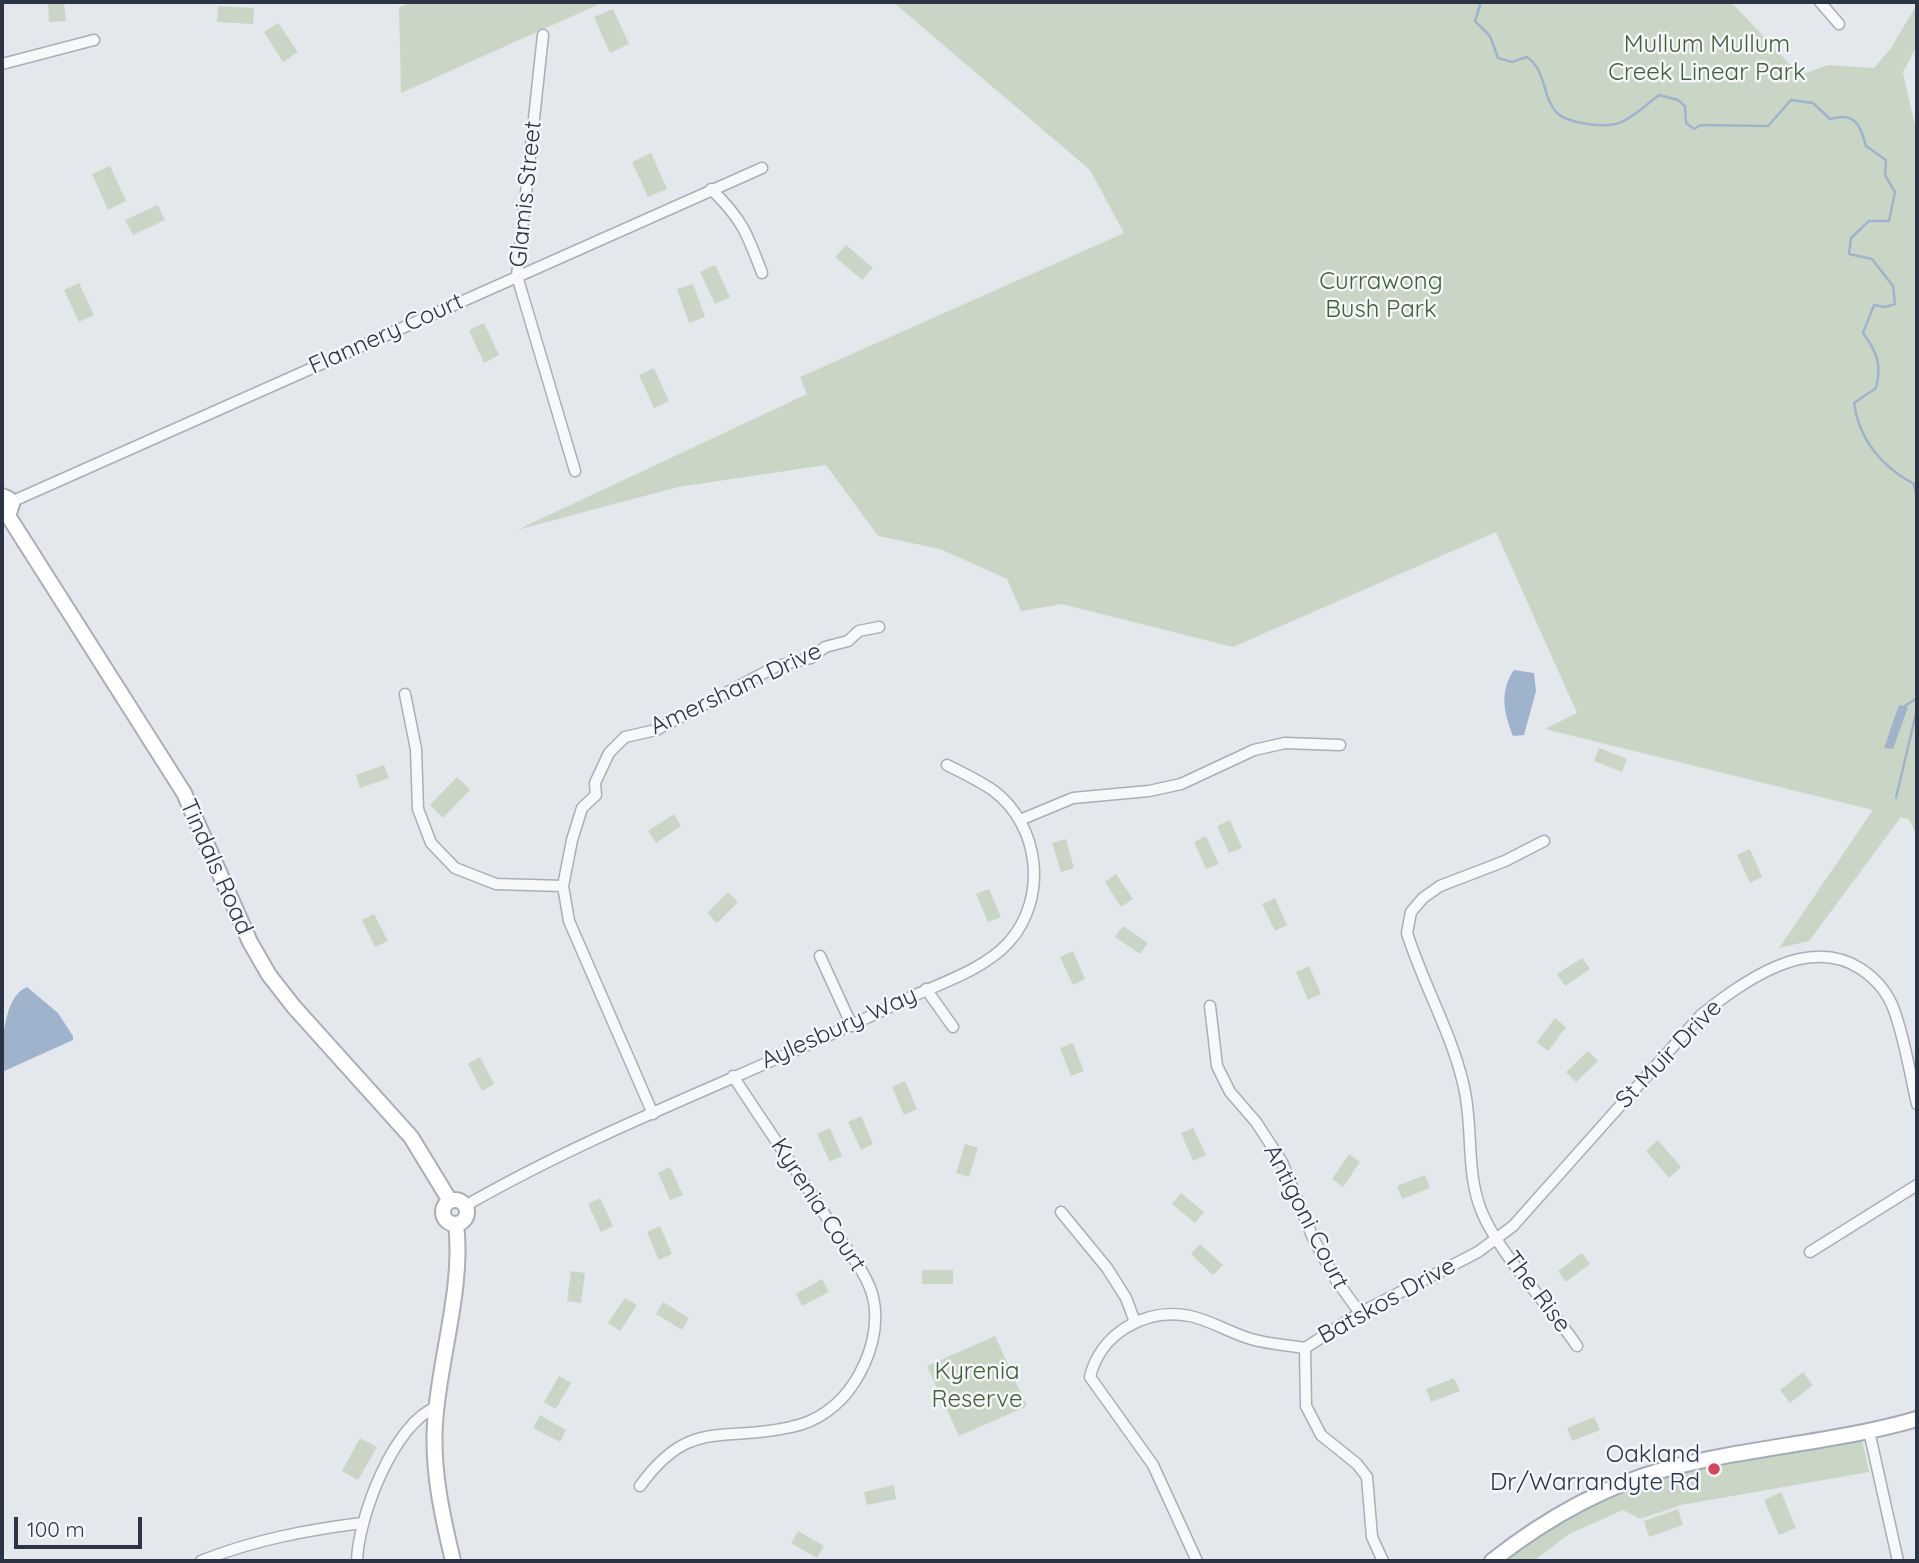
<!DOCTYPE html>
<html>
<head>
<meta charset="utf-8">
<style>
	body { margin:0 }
	#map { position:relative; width:1919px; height:1563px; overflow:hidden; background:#e4e7ec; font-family:Quicksand,sans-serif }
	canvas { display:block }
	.frame { position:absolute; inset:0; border:4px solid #2b3445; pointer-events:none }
	.scale { position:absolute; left:14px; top:1517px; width:128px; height:32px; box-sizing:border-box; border:4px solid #2b3445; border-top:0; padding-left:9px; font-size:21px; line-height:24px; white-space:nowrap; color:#2b3445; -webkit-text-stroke:5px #f4f6f9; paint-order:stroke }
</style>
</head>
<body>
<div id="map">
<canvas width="1919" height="1563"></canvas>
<div class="frame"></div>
<div class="scale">100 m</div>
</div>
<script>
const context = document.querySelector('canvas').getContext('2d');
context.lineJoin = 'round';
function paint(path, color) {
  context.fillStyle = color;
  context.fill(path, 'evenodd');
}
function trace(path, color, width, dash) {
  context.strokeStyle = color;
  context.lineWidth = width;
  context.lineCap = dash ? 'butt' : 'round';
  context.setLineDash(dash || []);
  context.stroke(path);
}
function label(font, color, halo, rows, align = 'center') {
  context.font = font + ' Quicksand,sans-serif';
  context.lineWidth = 5;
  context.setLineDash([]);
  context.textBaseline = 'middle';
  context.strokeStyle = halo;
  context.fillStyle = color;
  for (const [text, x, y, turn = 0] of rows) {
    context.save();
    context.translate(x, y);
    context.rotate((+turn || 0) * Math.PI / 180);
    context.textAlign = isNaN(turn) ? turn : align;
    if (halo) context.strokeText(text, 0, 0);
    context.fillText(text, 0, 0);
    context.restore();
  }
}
paint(new Path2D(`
	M 48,2 L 64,2 L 66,21 L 49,22 Z
	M 414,2 L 604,2 L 401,93 L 399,7 Z
	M 893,2 L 1731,2 L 1800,75 L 1828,65 L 1874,68 L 1891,48 L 1917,4 L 1917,45 L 1903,73 L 1917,134 L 1917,836 L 1909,819 L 1901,817 L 1809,941 L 1779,948 L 1873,810 L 1545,729 L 1577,713 L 1496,532 L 1233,647 L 1062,604 L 1021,611 L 1007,579 L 940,549 L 878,536 L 826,465 L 678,487 L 517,530 L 807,394 L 800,377 L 1124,233 L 1090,170 Z
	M 218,6 L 254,8 L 253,24 L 217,22 Z
	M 613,9 L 629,44 L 610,53 L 594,17 Z
	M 278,23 L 298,52 L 283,62 L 264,32 Z
	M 651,153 L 667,189 L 648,197 L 632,162 Z
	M 110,166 L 126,201 L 108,210 L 92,174 Z
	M 158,205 L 165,220 L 133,235 L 125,220 Z
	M 846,245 L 873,268 L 862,280 L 835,257 Z
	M 715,265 L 730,297 L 715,304 L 700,272 Z
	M 79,283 L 94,315 L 79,322 L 64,290 Z
	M 693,284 L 705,317 L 689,323 L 677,289 Z
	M 484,323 L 499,355 L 484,363 L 469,330 Z
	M 654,368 L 669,401 L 654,408 L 639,375 Z
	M 1599,748 L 1627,759 L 1622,772 L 1594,761 Z
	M 384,765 L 389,778 L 360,788 L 356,775 Z
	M 457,777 L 470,790 L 443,818 L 430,805 Z
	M 674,814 L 681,826 L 656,843 L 648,831 Z
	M 1230,820 L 1242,848 L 1229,853 L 1217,826 Z
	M 1206,836 L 1219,864 L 1206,869 L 1194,842 Z
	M 1066,839 L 1074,868 L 1061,872 L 1052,843 Z
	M 1750,849 L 1762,877 L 1750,883 L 1737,855 Z
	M 1116,874 L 1133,899 L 1121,907 L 1105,882 Z
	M 989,889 L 1001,917 L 988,922 L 976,894 Z
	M 728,892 L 738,902 L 717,923 L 707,913 Z
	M 1275,898 L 1287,925 L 1275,931 L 1262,904 Z
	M 374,914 L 388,941 L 375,947 L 362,920 Z
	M 1123,926 L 1148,943 L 1140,954 L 1115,937 Z
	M 1073,951 L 1085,979 L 1073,985 L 1060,957 Z
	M 1582,958 L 1590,969 L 1565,986 L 1557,974 Z
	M 1309,966 L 1321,994 L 1308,1000 L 1296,972 Z
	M 1555,1018 L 1566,1027 L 1548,1051 L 1537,1042 Z
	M 1073,1043 L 1084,1071 L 1071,1076 L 1060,1048 Z
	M 1588,1051 L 1598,1061 L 1576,1082 L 1566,1072 Z
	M 480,1057 L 494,1084 L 482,1091 L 468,1064 Z
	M 905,1081 L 917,1109 L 904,1115 L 892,1087 Z
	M 861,1116 L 873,1144 L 861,1150 L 848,1122 Z
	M 830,1128 L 842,1156 L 830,1162 L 817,1134 Z
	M 1193,1128 L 1206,1155 L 1193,1161 L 1181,1133 Z
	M 1658,1140 L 1681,1167 L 1669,1178 L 1646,1151 Z
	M 965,1144 L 978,1148 L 969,1177 L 956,1173 Z
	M 1349,1154 L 1360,1162 L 1343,1187 L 1332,1179 Z
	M 670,1167 L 683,1195 L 670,1200 L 658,1173 Z
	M 1425,1175 L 1430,1188 L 1402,1199 L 1397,1186 Z
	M 1181,1193 L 1204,1212 L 1195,1223 L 1172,1204 Z
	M 600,1198 L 613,1226 L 601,1232 L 588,1204 Z
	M 660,1226 L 672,1254 L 659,1260 L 647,1232 Z
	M 1200,1244 L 1223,1265 L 1213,1275 L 1191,1254 Z
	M 1582,1253 L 1590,1264 L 1566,1282 L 1558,1271 Z
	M 922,1270 L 953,1270 L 953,1284 L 922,1284 Z
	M 571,1271 L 585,1273 L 581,1303 L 567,1301 Z
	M 822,1279 L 829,1292 L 802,1306 L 796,1294 Z
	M 625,1298 L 637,1305 L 620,1331 L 608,1323 Z
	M 663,1302 L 689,1318 L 682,1330 L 656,1314 Z
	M 995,1336 L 1027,1406 L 959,1436 L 927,1366 Z
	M 1803,1372 L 1813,1385 L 1790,1403 L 1780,1390 Z
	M 559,1376 L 571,1383 L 556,1409 L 544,1402 Z
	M 1454,1378 L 1460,1391 L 1431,1402 L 1426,1389 Z
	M 540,1415 L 566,1430 L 560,1442 L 533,1428 Z
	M 1594,1417 L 1600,1430 L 1572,1441 L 1567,1428 Z
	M 360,1438 L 377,1447 L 358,1480 L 342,1471 Z
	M 1862,1440 L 1869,1472 L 1681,1505 L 1640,1519 L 1623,1510 L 1569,1534 L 1534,1561 L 1505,1561 L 1582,1508 L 1669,1473 Z
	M 894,1485 L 896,1499 L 867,1505 L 864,1492 Z
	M 1781,1492 L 1796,1528 L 1779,1535 L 1764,1500 Z
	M 1678,1509 L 1683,1525 L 1649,1537 L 1644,1521 Z
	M 798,1531 L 824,1546 L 817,1558 L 791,1543 Z`), '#c9d6c5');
paint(new Path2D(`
	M 1514,670 L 1534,673 L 1536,691 L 1524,735 L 1513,736 C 1504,713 1499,692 1514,670 Z
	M 1899,705 L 1908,707 L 1893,749 L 1884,748 Z
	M 27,987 L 58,1013 L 73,1036 L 73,1040 L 2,1072 C 2,1048 2,997 27,987 Z`), '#9fb4cc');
trace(new Path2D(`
	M 1481,2 L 1475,21 L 1490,36 L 1498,58 L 1512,62 L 1527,57 C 1547,71 1542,98 1557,113 C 1569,124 1605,128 1619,123 C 1634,117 1647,104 1659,95 L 1678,100 L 1685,106 L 1686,123 L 1694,129 L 1701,125 L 1768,126 L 1791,100 L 1813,103 L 1830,119 C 1854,112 1860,123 1866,146 L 1886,160 L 1885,175 L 1895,192 L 1889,221 L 1869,221 L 1851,238 L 1849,254 L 1872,259 L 1893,286 L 1895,304 L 1885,307 L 1874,305 L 1863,333 C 1877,352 1882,364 1876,388 L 1854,403 C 1859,440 1882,467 1914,484 L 1917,499
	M 1905,706 L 1917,698
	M 1896,798 L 1917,709`), '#9fb4cc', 2.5);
const minor = new Path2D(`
	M 1820,2 L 1839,24
	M 543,35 L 517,276 L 575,471
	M 2,64 L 94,40
	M 711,189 C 742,219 747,233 762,273
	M 11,502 L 762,168
	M 405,694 L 416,749 L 418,809 L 431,843 L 455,868 L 496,884 L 563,886
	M 1020,820 L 1073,798 L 1149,791 L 1181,784 L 1254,750 L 1285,743 L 1340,745
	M 1544,841 L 1505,861 L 1440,886 L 1423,898 L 1411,912 L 1407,933 C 1423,984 1451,1032 1463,1083 C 1474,1125 1465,1169 1481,1210 C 1499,1255 1549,1304 1577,1346
	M 820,956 L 852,1026
	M 926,989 L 953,1027
	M 1210,1006 L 1217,1066 L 1230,1092 L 1256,1122 L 1282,1162 L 1313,1238 L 1336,1280 L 1360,1313
	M 653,1114 L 569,921 L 563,886 L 572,840 L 582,808 L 596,795 L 595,783 L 609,753 L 625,737 L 656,730 L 777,666 L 811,658 L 825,647 L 848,641 L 859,631 L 879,627
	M 465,1206 C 604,1126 755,1073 898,1003 C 934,985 982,972 1009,942 C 1048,898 1040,826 994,791 C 980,781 963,773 947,765
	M 1061,1212 L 1107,1268 L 1126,1298 L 1135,1322
	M 1810,1252 L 1917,1185
	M 1869,1431 L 1898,1561
	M 640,1486 C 690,1417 721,1443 791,1427 C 817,1422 840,1405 854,1383 C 870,1358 880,1327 873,1297 C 867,1274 851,1256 839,1237 C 805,1182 768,1130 733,1076
	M 201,1561 C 254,1540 306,1530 362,1523
	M 357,1561 C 358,1518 394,1422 437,1407
	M 1197,1561 L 1153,1465 L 1090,1377 C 1100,1334 1145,1307 1190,1316 C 1210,1320 1230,1333 1251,1339 C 1268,1344 1287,1345 1305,1348
	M 1383,1561 L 1372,1537 L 1367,1477 L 1357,1464 L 1321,1435 L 1306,1406 L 1305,1348 L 1360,1313 L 1478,1252 L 1513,1226 L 1701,1015 C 1743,982 1807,934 1861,969 C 1876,979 1888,993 1894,1010 C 1905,1040 1910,1074 1917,1104`);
const secondary = new Path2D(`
	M 2,496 L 9,499 L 12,504 L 9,513 L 2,515
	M 7,514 L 184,793 L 250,942 L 269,975 L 294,1007 L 411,1137 L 450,1201
	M443 1212a12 12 0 1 1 24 0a12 12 0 1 1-24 0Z
	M 453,1561 C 442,1515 432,1470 435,1423 C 439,1359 464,1287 456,1224`);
const primary = new Path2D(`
	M 1492,1561 C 1544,1520 1601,1487 1666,1469 C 1748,1447 1835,1443 1917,1419`);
trace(minor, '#a9aeb7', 13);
trace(secondary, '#a9aeb7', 18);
trace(primary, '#a3abb8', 18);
trace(minor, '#f7f8fa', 10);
trace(secondary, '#fff', 14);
trace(primary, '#fff', 14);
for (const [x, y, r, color] of [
	[1714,1469,7,"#d1495b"]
]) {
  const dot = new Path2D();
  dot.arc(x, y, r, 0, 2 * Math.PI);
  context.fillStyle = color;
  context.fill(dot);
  trace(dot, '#f4f6f9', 2.5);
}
label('24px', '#3f6138', '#f4f6f9', [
	["Mullum Mullum",1707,45],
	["Creek Linear Park",1707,73],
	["Currawong",1381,282],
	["Bush Park",1381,310],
	["Kyrenia",977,1372],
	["Reserve",977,1400]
]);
label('24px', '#2b3445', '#f4f6f9', [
	["Glamis Street",526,194,-84],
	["Flannery Court",386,334,-24],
	["Amersham Drive",736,689,-25],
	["Tindals Road",216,867,66],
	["Aylesbury Way",839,1028,-24],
	["St Muir Drive",1669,1054,-46],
	["Kyrenia Court",818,1205,57],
	["Antigoni Court",1306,1217,63],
	["The Rise",1537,1292,53],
	["Batskos Drive",1387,1301,-29]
]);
label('24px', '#2b3445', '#f4f6f9', [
	["Oakland",1700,1455],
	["Dr/Warrandyte Rd",1700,1483]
], 'right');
</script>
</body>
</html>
